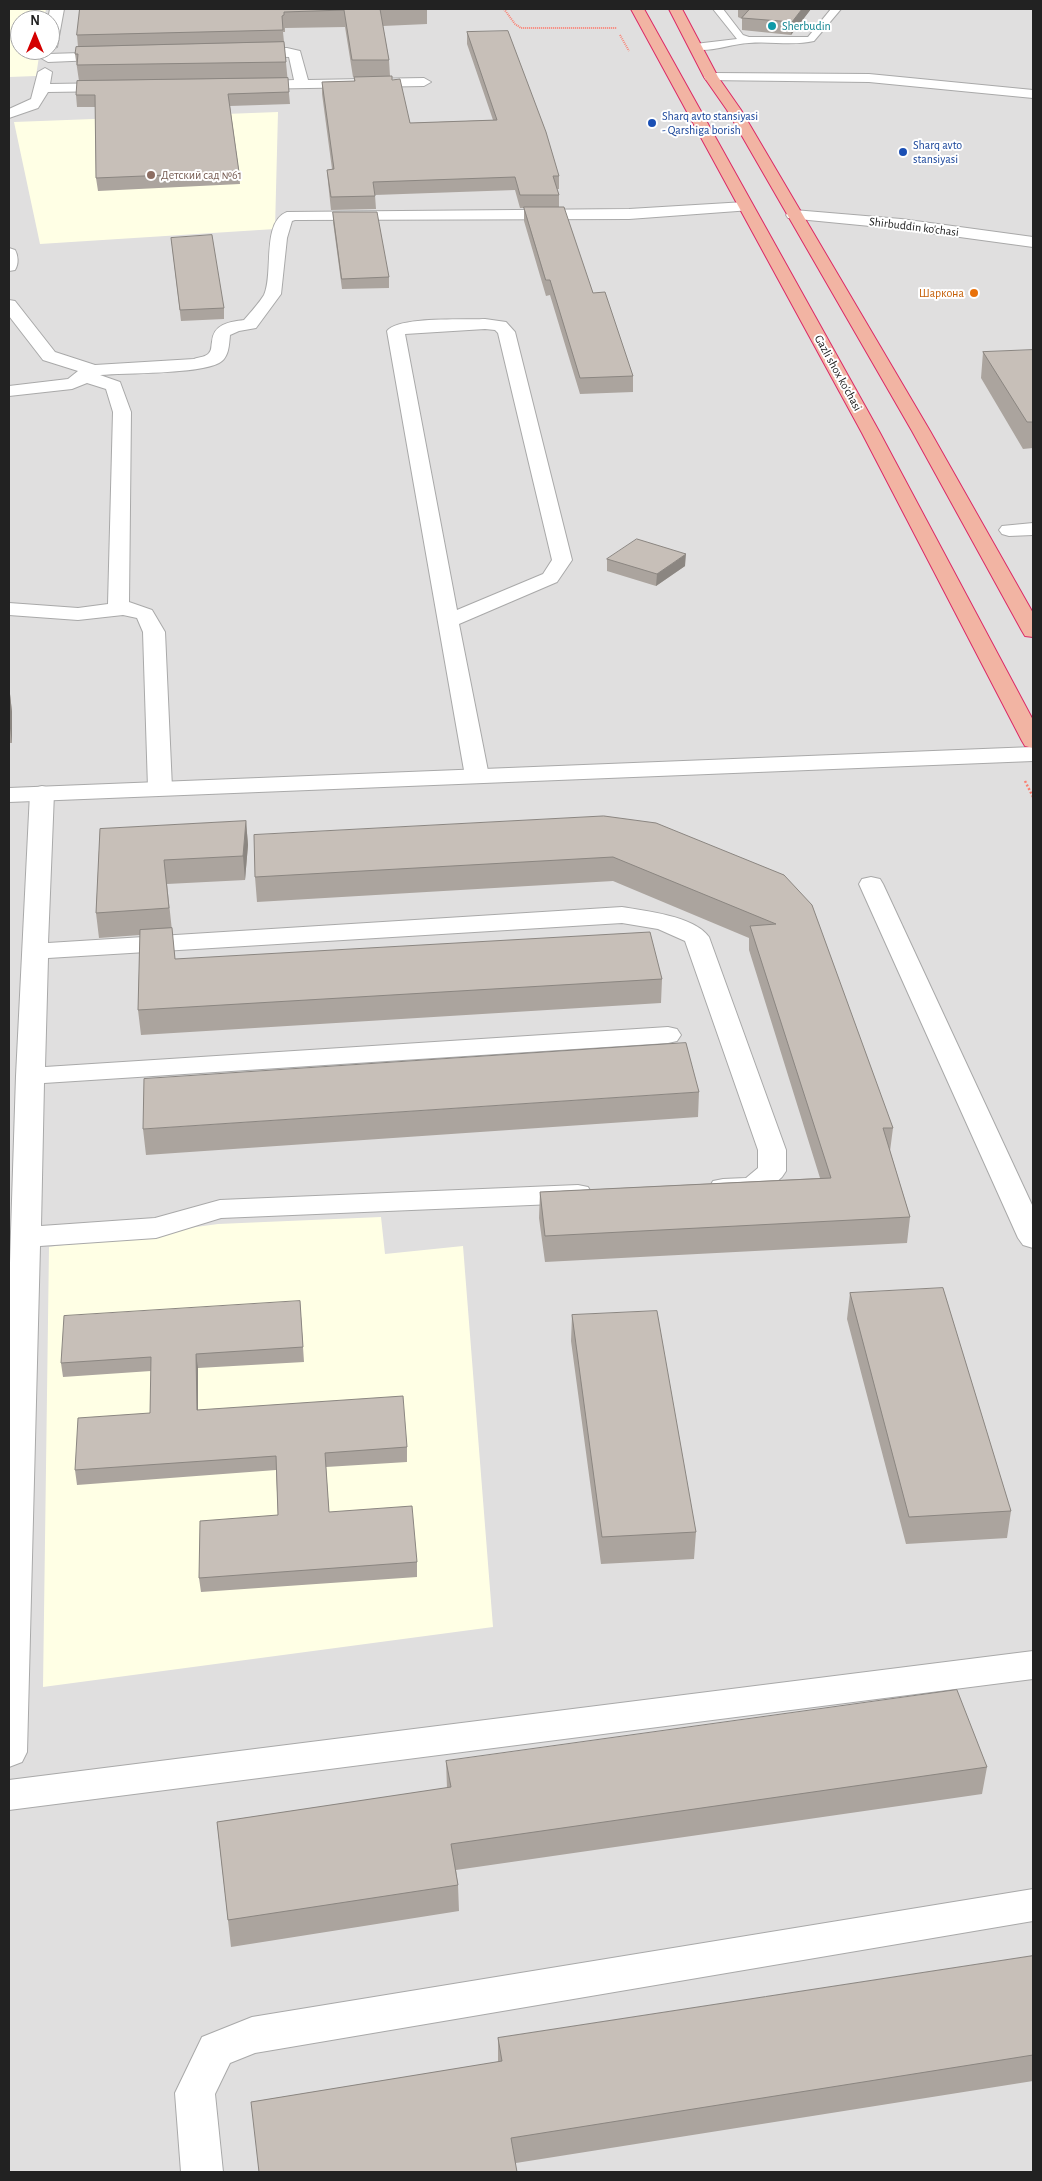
<!DOCTYPE html>
<html>
<head>
<meta charset="utf-8">
<style>
	body { margin:0 }
	#map { position:relative; width:1042px; height:2181px; overflow:hidden; background:#f2efe9; font-family:"Alegreya Sans",sans-serif }
	canvas { display:block }
	.frame { position:absolute; inset:0; border:10px solid #222; pointer-events:none }
	.north { position:absolute; left:10px; top:10px; width:50px; height:50px; box-sizing:border-box; background:#fff; border:1px solid #a7a7a7; border-radius:50%; rotate:0deg; font-size:14px; font-weight:700; line-height:20px; text-align:center; color:#222 }
	.north::after { content:''; display:block; margin:auto; width:18px; height:22px; background:#d40000; clip-path:polygon(50% 0,100% 100%,50% 72%,0 100%) }
</style>
</head>
<body>
<div id="map">
<canvas width="1042" height="2181"></canvas>
<div class="frame"></div>
<div class="north">N</div>
</div>
<script>
const context = document.querySelector('canvas').getContext('2d');
context.lineJoin = 'round';
function paint(path, color) {
  context.fillStyle = color;
  context.fill(path, 'evenodd');
}
function trace(path, color, width, dash) {
  context.strokeStyle = color;
  context.lineWidth = width;
  context.lineCap = dash ? 'butt' : 'round';
  context.setLineDash(dash || []);
  context.stroke(path);
}
function label(font, color, halo, rows, align = 'center') {
  context.font = font + ' "Alegreya Sans",sans-serif';
  context.lineWidth = 4;
  context.setLineDash([]);
  context.textBaseline = 'middle';
  context.strokeStyle = halo;
  context.fillStyle = color;
  for (const [text, x, y, turn = 0] of rows) {
    context.save();
    context.translate(x, y);
    context.rotate((+turn || 0) * Math.PI / 180);
    context.textAlign = isNaN(turn) ? turn : align;
    if (halo) context.strokeText(text, 0, 0);
    context.fillText(text, 0, 0);
    context.restore();
  }
}
paint(new Path2D(`
	M 9,9 L 1033,9 L 1033,2172 L 9,2172 ZM 20,20 L 50,20 L 50,50 L 20,50 Z`), '#e0dfdf');
paint(new Path2D(`
	M 9,9 L 46,9 L 44,20 L 20,20 L 20,50 L 40,50 L 36,76 L 9,77 Z
	M 278,112 L 275,229 L 40,244 L 14,122 Z
	M 381,1217 L 385,1254 L 463,1246 L 493,1627 L 43,1687 L 49,1247 L 218,1224 Z`), '#ffffe5');
const service = new Path2D(`
	M 713,9 L 723,9 L 743,35 L 749,37 L 808,37 L 831,9 L 841,9 L 814,41 C 793,46 771,41 749,43 C 730,44 710,53 692,49 L 692,45 L 695,44 L 737,39 Z`);
const minor = new Path2D(`
	M 50,9 L 64,9 L 57,47 L 50,51 L 46,50 L 50,50 L 50,20 L 48,20 Z
	M 249,48 L 287,48 L 300,51 L 308,80 L 424,78 L 431,82 L 424,86 L 251,89 L 244,85 L 246,82 L 294,80 L 289,57 L 244,55 L 242,52 Z
	M 114,52 L 119,53 L 121,56 L 119,59 L 48,62 L 41,58 L 48,54 Z
	M 45,68 L 52,72 L 50,84 L 113,83 L 120,87 L 113,91 L 48,92 L 38,108 L 9,118 L 9,109 L 31,99 L 38,72 Z
	M 711,73 L 869,74 L 1033,90 L 1033,98 L 869,82 L 706,80 L 704,77 L 706,74 Z
	M 745,202 L 751,204 L 753,207 L 751,210 L 629,219 L 295,220 L 292,221 L 287,238 L 281,294 L 256,328 L 239,331 L 230,335 C 229,345 229,358 219,363 C 199,374 126,373 100,375 L 120,382 L 131,412 L 129,602 L 152,610 L 165,632 L 172,788 L 168,793 L 160,795 L 152,793 L 148,788 L 143,632 L 137,618 L 123,615 L 78,620 L 9,615 L 9,603 L 78,608 L 108,604 L 113,412 L 106,389 L 87,383 L 72,389 L 9,396 L 9,386 L 68,379 L 78,371 L 43,360 L 9,316 L 9,300 L 15,301 L 55,352 L 95,365 L 194,359 C 199,357 206,357 209,353 C 212,350 211,346 212,342 C 213,324 229,322 244,320 C 251,312 259,303 264,295 C 274,274 261,222 287,212 L 629,209 Z
	M 9,248 L 15,250 C 18,255 19,264 15,270 L 9,271 Z
	M 485,319 L 506,322 L 515,332 L 572,560 L 557,582 L 459,624 L 489,776 L 485,781 L 477,783 L 469,781 L 465,776 L 387,331 C 398,316 466,320 485,319 ZM 485,329 L 495,330 L 498,333 L 552,560 L 543,574 L 457,610 L 405,334 Z
	M 1033,523 L 1033,535 L 1009,536 L 1002,534 L 999,530 L 1002,526 Z
	M 42,786 L 50,788 L 54,793 L 48,943 L 622,907 C 646,911 694,916 709,937 L 786,1150 L 786,1171 L 782,1177 L 763,1194 L 753,1196 L 723,1197 L 713,1195 L 709,1188 L 713,1181 L 723,1179 L 746,1178 L 758,1168 L 758,1150 L 685,941 L 658,929 L 622,923 L 48,958 L 45,1067 L 668,1027 L 677,1029 L 681,1035 L 677,1041 L 668,1043 L 44,1083 L 41,1226 L 155,1218 L 220,1200 L 578,1185 L 588,1187 L 592,1194 L 588,1201 L 578,1203 L 221,1218 L 156,1238 L 40,1246 L 27,1752 L 22,1762 L 9,1767 L 9,1294 L 16,1076 L 30,793 L 34,788 Z
	M 871,877 L 880,879 L 883,884 L 1033,1207 L 1033,1248 L 1023,1245 L 1018,1238 L 859,884 L 862,879 Z
	M 1033,1651 L 1033,1679 L 9,1810 L 9,1780 Z
	M 1033,1889 L 1033,1921 L 255,2053 L 230,2063 L 215,2094 L 223,2172 L 181,2172 L 175,2093 L 202,2037 L 252,2017 Z`);
const tertiary = new Path2D(`
	M 794,210 L 901,219 L 1033,237 L 1033,247 L 901,229 L 788,218 L 786,215 L 788,212 Z
	M 1033,747 L 1033,761 L 9,802 L 9,788 Z`);
const trunk = new Path2D(`
	M 631,9 L 644,9 L 880,433 L 1033,720 L 1033,748 L 1025,746 L 1022,741 L 862,433 Z
	M 669,9 L 682,9 L 718,77 L 741,110 L 930,431 L 1033,613 L 1033,637 L 1025,636 L 1022,631 L 912,431 L 727,110 L 704,77 Z`);
trace(service, '#a9a9a9', 2);
trace(minor, '#a9a9a9', 2);
trace(tertiary, '#a9a9a9', 2);
trace(trunk, '#dc2a67', 2);
trace(new Path2D(`
	M 504,9 L 515,24 L 521,28 L 617,28
	M 620,35 L 629,51`), '#fa8072', 2, [1, 1]);
trace(new Path2D(`
	M 1025,781 L 1033,797`), '#fa8072', 2.5, [2, 2]);
paint(service, '#fff');
paint(minor, '#fff');
paint(tertiary, '#fff');
paint(trunk, '#f2b4a3');
paint(new Path2D(`
	M 80,9 L 427,9 L 427,24 L 383,26 L 389,60 L 390,76 L 392,80 L 410,123 L 493,120 L 467,44 L 467,32 L 559,176 L 559,189 L 557,189 L 559,195 L 559,207 L 593,293 L 633,376 L 633,392 L 580,394 L 550,295 L 546,296 L 524,221 L 524,208 L 520,208 L 515,190 L 375,195 L 376,209 L 331,210 L 328,182 L 327,170 L 332,169 L 322,94 L 322,82 L 354,81 L 354,77 L 353,77 L 345,27 L 285,28 L 285,32 L 283,32 L 284,42 L 290,104 L 230,106 L 239,172 L 240,184 L 98,191 L 96,178 L 95,107 L 77,107 L 76,95 L 79,81 L 75,54 L 78,47 L 77,35 Z
	M 738,9 L 811,9 L 791,35 L 742,30 L 742,19 L 738,17 Z
	M 333,212 L 389,277 L 389,288 L 342,289 L 333,222 Z
	M 171,238 L 224,308 L 224,319 L 181,321 Z
	M 1033,351 L 1033,448 L 1023,449 L 981,378 L 983,352 Z
	M 607,559 L 685,566 L 656,586 L 607,571 Z
	M 9,685 L 12,712 L 12,743 L 9,743 Z
	M 604,816 L 784,875 L 893,1128 L 890,1151 L 910,1217 L 907,1243 L 545,1262 L 539,1218 L 540,1192 L 820,1178 L 749,950 L 749,938 L 613,881 L 257,902 L 255,877 Z
	M 246,821 L 248,845 L 245,880 L 167,884 L 175,959 L 662,979 L 661,1003 L 141,1035 L 138,1010 L 140,935 L 99,938 L 96,913 L 100,829 Z
	M 699,1092 L 698,1117 L 146,1155 L 143,1129 Z
	M 850,1293 L 1011,1511 L 1007,1538 L 906,1544 L 847,1319 Z
	M 300,1301 L 304,1362 L 198,1368 L 198,1410 L 407,1447 L 407,1462 L 326,1467 L 329,1512 L 417,1562 L 417,1577 L 201,1592 L 199,1578 L 278,1515 L 276,1470 L 77,1485 L 75,1470 L 150,1413 L 151,1371 L 63,1377 L 61,1363 Z
	M 572,1315 L 696,1532 L 694,1559 L 601,1564 L 571,1341 Z
	M 446,1761 L 987,1767 L 982,1794 L 456,1870 L 458,1885 L 459,1911 L 231,1947 L 217,1822 L 447,1788 Z
	M 1033,1956 L 1033,2081 L 516,2163 L 251,2102 L 498,2062 L 498,2038 Z`), '#aba49e');
paint(new Path2D(`
	M 802,9 L 811,9 L 791,35 L 792,22 Z
	M 686,554 L 685,566 L 656,586 L 657,574 Z
	M 9,685 L 12,712 L 12,743 L 9,721 Z
	M 246,821 L 248,845 L 245,880 L 243,856 Z
	M 196,1354 L 198,1368 L 198,1424 L 197,1410 Z`), '#8b8681');
const building = new Path2D(`
	M 80,9 L 397,9 L 380,9 L 389,60 L 352,60 L 344,10 L 284,12 L 284,15 L 282,16 L 283,30 L 77,35 Z
	M 750,9 L 802,9 L 792,22 L 742,18 Z
	M 508,31 L 546,132 L 559,176 L 553,176 L 559,195 L 520,195 L 515,177 L 373,182 L 375,196 L 331,197 L 327,170 L 334,169 L 322,82 L 355,81 L 354,77 L 392,76 L 392,80 L 400,79 L 410,123 L 497,120 L 467,32 Z
	M 284,42 L 286,62 L 77,65 L 78,54 L 75,54 L 76,47 Z
	M 288,78 L 289,92 L 228,94 L 239,172 L 96,178 L 95,95 L 76,95 L 77,81 Z
	M 524,207 L 564,207 L 593,293 L 605,292 L 633,376 L 580,378 L 550,280 L 546,280 Z
	M 333,212 L 377,212 L 389,277 L 342,279 Z
	M 212,235 L 224,308 L 180,310 L 171,238 Z
	M 1033,350 L 1033,422 L 1027,422 L 983,352 Z
	M 637,539 L 686,554 L 657,574 L 607,559 Z
	M 604,816 L 656,823 L 784,875 L 812,905 L 893,1128 L 883,1128 L 910,1217 L 545,1236 L 540,1192 L 831,1178 L 750,926 L 776,924 L 613,857 L 255,877 L 254,835 Z
	M 246,821 L 243,856 L 164,860 L 169,908 L 96,913 L 100,829 Z
	M 172,928 L 175,959 L 650,932 L 662,979 L 138,1010 L 140,930 Z
	M 686,1043 L 699,1092 L 143,1129 L 144,1079 Z
	M 943,1288 L 1011,1511 L 909,1517 L 850,1293 Z
	M 300,1301 L 303,1347 L 196,1354 L 197,1410 L 403,1396 L 407,1447 L 325,1453 L 329,1512 L 412,1506 L 417,1562 L 199,1578 L 200,1521 L 278,1515 L 276,1456 L 75,1470 L 78,1418 L 150,1413 L 151,1357 L 61,1363 L 64,1316 Z
	M 657,1311 L 696,1532 L 602,1537 L 572,1315 Z
	M 957,1690 L 987,1767 L 451,1844 L 458,1885 L 228,1920 L 217,1822 L 451,1787 L 446,1761 Z
	M 1033,1956 L 1033,2055 L 511,2138 L 517,2172 L 259,2172 L 251,2102 L 502,2061 L 498,2038 Z`);
paint(building, '#c7bfb8');
trace(building, '#8b8681', 1);
for (const [x, y, r, color] of [
	[772,26,5,"#0f9aa8"],
	[652,123,5,"#1a4fb4"],
	[903,152,5,"#1a4fb4"],
	[151,175,5,"#8d6e63"],
	[974,293,5,"#e8710a"]
]) {
  const dot = new Path2D();
  dot.arc(x, y, r, 0, 2 * Math.PI);
  context.fillStyle = color;
  context.fill(dot);
  trace(dot, '#fff', 2);
}
label('12px', '#0d838f', '#fff', [
	["Sherbudin",782,26]
], 'left');
label('12px', '#164399', '#fff', [
	["Sharq avto stansiyasi",662,116],
	["- Qarshiga borish",662,130],
	["Sharq avto",913,145],
	["stansiyasi",913,159]
], 'left');
label('12px', '#785e54', '#fff', [
	["Детский сад №61",161,175]
], 'left');
label('12px', '#222', '#fff', [
	["Shirbuddin ko'chasi",914,227,7],
	["Gazli shox ko'chasi",838,373,61]
]);
label('12px', '#c56008', '#fff', [
	["Шаркона",964,293]
], 'right');
</script>
</body>
</html>
